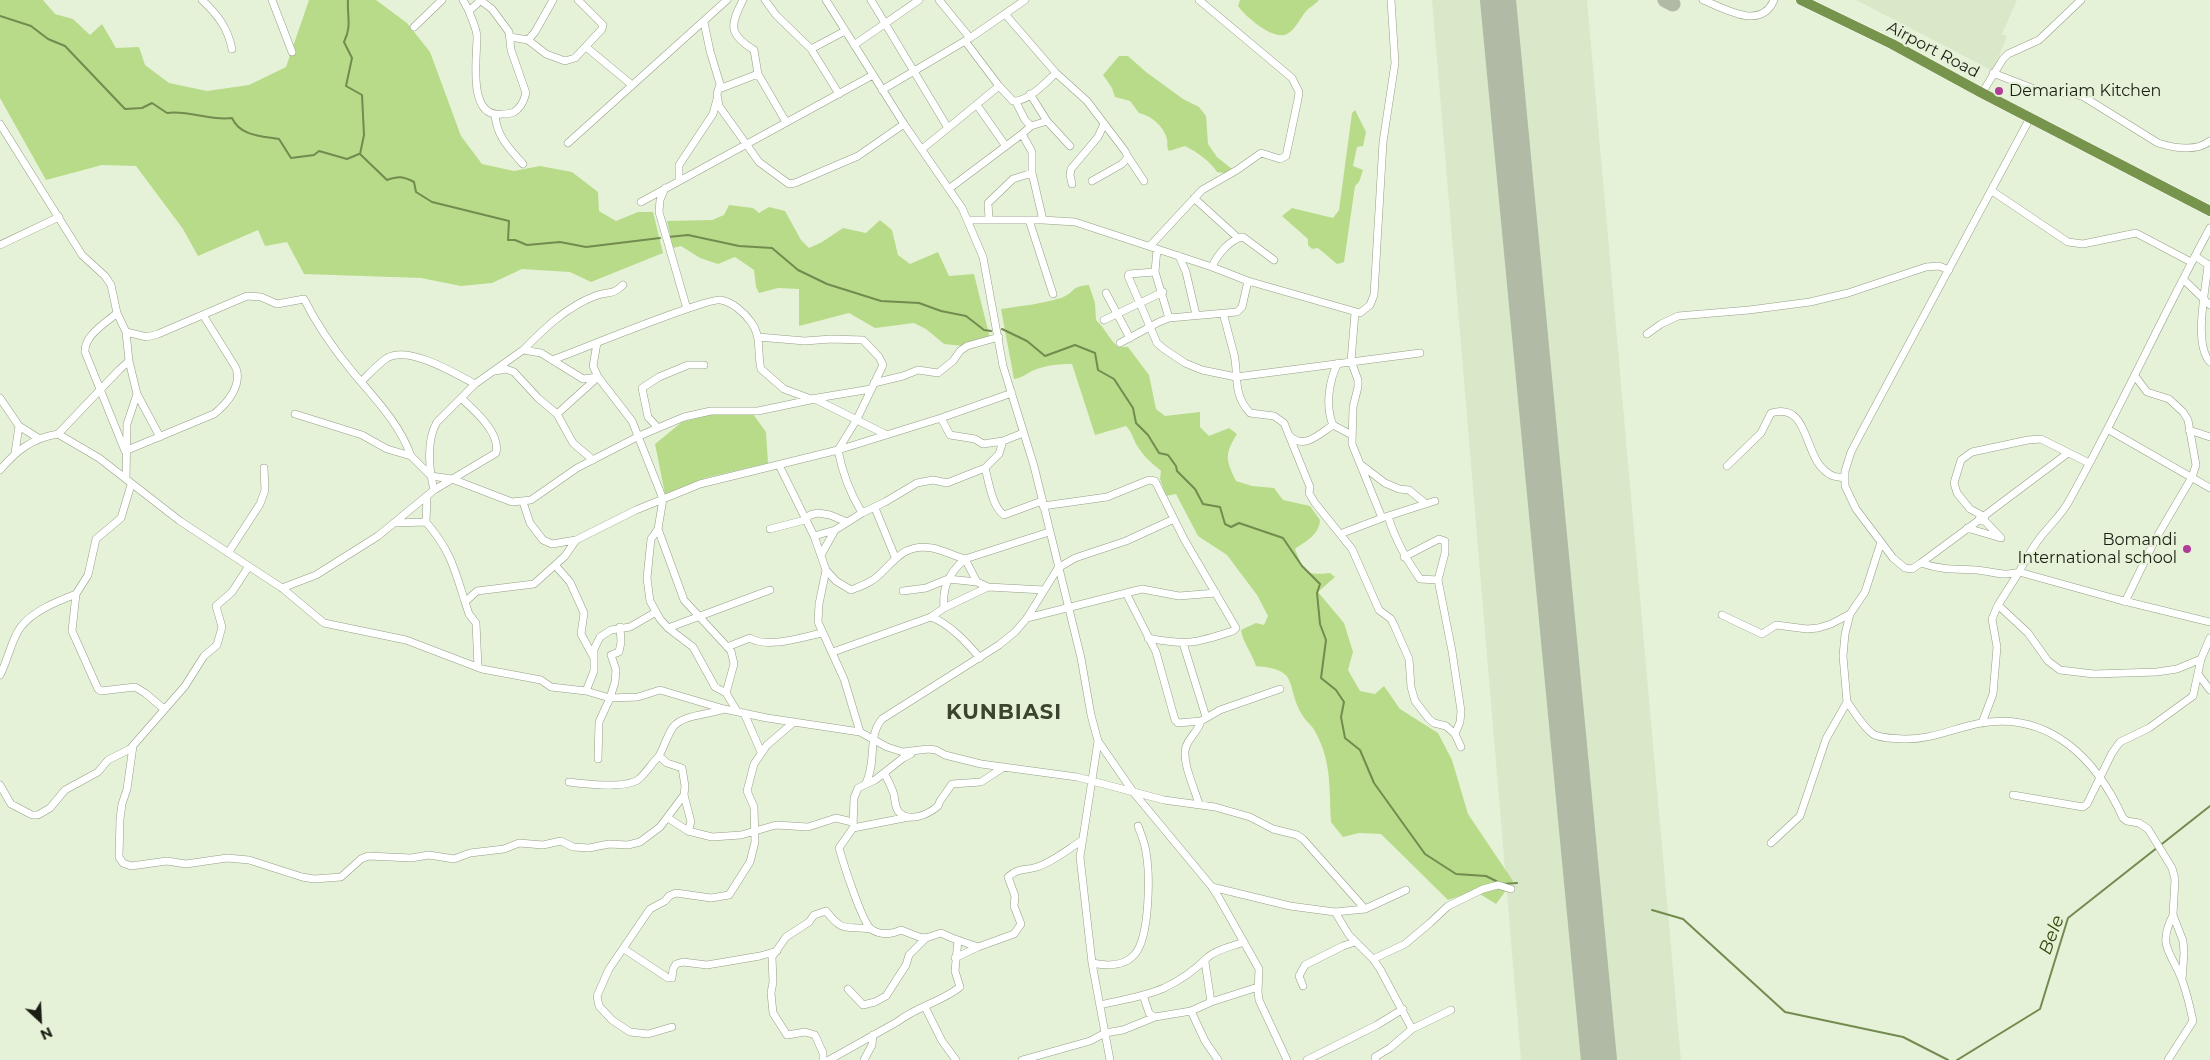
<!DOCTYPE html>
<html>
<head>
<meta charset="utf-8">
<style>
	body { margin:0 }
	#map { position:relative; width:2210px; height:1060px; overflow:hidden; background:#e6f2d8; font-family:Montserrat,sans-serif }
	canvas { display:block }
	.north { position:absolute; left:15px; top:995px; width:50px; height:50px; -webkit-text-stroke:4px #e6f2d8; paint-order:stroke; rotate:155deg; font-size:14px; font-weight:700; line-height:20px; text-align:center; color:#1a1e15 }
	.north::after { content:''; display:block; margin:auto; width:18px; height:22px; background:#1a1e15; clip-path:polygon(50% 0,100% 100%,50% 72%,0 100%) }
</style>
</head>
<body>
<div id="map">
<canvas width="2210" height="1060"></canvas>
<div class="north">N</div>
</div>
<script>
const context = document.querySelector('canvas').getContext('2d');
context.lineJoin = 'round';
function paint(path, color) {
  context.fillStyle = color;
  context.fill(path, 'evenodd');
}
function trace(path, color, width, dash) {
  context.strokeStyle = color;
  context.lineWidth = width;
  context.lineCap = dash ? 'butt' : 'round';
  context.setLineDash(dash || []);
  context.stroke(path);
}
function label(font, color, halo, rows, align = 'center') {
  context.font = font + ' Montserrat,sans-serif';
  context.lineWidth = 4.5;
  context.setLineDash([]);
  context.textBaseline = 'middle';
  context.strokeStyle = halo;
  context.fillStyle = color;
  for (const [text, x, y, turn = 0] of rows) {
    context.save();
    context.translate(x, y);
    context.rotate((+turn || 0) * Math.PI / 180);
    context.textAlign = isNaN(turn) ? turn : align;
    if (halo) context.strokeText(text, 0, 0);
    context.fillText(text, 0, 0);
    context.restore();
  }
}
paint(new Path2D(`
	M 1432,0 L 1587,0 L 1681,1060 L 1521,1060 Z
	M 1856,0 L 2017,0 L 2002,34 L 2007,36 L 1993,71 Z`), '#d9e8c8');
paint(new Path2D(`
	M 0,0 L 43,0 L 55,14 L 73,19 L 90,35 L 102,24 L 116,48 L 139,47 L 145,65 L 169,83 L 207,91 L 249,85 L 286,67 L 309,0 L 376,0 L 407,23 L 430,52 L 461,136 L 482,164 L 514,171 L 540,166 L 572,172 L 598,192 L 599,211 L 616,221 L 638,212 L 653,212 L 663,253 L 591,282 L 570,272 L 522,269 L 492,283 L 461,286 L 421,278 L 304,274 L 287,242 L 265,246 L 258,230 L 198,256 L 183,229 L 136,166 L 102,165 L 46,180 L 0,98 Z
	M 1240,0 L 1319,0 C 1315,5 1311,6 1307,10 C 1300,18 1296,29 1287,34 C 1273,41 1245,16 1238,6 Z
	M 1119,56 L 1128,56 L 1146,72 L 1183,99 L 1199,107 L 1206,116 L 1208,144 L 1217,157 L 1232,169 L 1225,173 L 1217,172 C 1210,161 1197,152 1185,146 L 1169,151 C 1166,146 1168,144 1167,139 C 1163,125 1151,116 1139,113 L 1130,101 L 1115,97 L 1112,88 L 1103,75 Z
	M 1355,110 L 1366,132 L 1363,146 L 1357,147 L 1353,166 L 1363,170 L 1359,182 L 1355,186 L 1344,262 L 1337,264 L 1318,248 L 1312,249 L 1308,245 L 1308,239 L 1282,216 L 1292,208 L 1333,218 L 1339,210 L 1352,113 Z
	M 729,205 L 753,208 L 759,213 L 769,207 L 785,211 L 801,240 L 809,248 L 822,242 L 843,228 L 866,233 L 880,220 L 892,230 L 898,255 L 910,264 L 938,252 L 949,276 L 974,274 L 990,338 L 964,346 L 944,344 L 926,329 L 914,323 L 875,328 L 849,313 L 799,326 L 799,289 L 778,288 L 759,293 L 756,287 L 754,270 L 735,257 L 718,264 L 700,258 L 681,246 L 673,248 L 667,221 L 712,220 L 724,215 Z
	M 1089,285 L 1095,303 L 1096,320 C 1105,328 1109,339 1118,347 L 1128,347 L 1149,375 L 1156,409 L 1165,416 L 1200,412 L 1200,427 L 1209,436 L 1229,428 L 1237,434 C 1224,455 1226,460 1236,481 L 1252,486 L 1274,488 L 1283,500 L 1310,506 L 1320,520 C 1319,535 1306,541 1295,549 C 1304,572 1305,576 1330,573 L 1335,577 L 1318,592 L 1344,623 L 1353,652 L 1348,670 L 1360,691 L 1375,694 L 1384,686 L 1400,709 L 1438,733 L 1452,760 L 1468,814 L 1513,881 L 1496,904 L 1475,891 L 1448,900 L 1381,834 L 1359,833 L 1343,837 L 1331,822 C 1329,787 1332,759 1313,728 C 1309,723 1304,719 1301,713 C 1285,683 1300,670 1256,666 C 1252,653 1243,643 1241,630 L 1256,623 L 1264,625 L 1268,616 L 1257,595 L 1227,555 L 1198,536 L 1176,494 L 1166,496 L 1160,479 L 1161,471 C 1153,464 1144,457 1138,447 C 1133,440 1133,433 1126,426 L 1095,435 L 1072,364 C 1058,364 1045,365 1032,371 C 1026,374 1022,378 1014,379 L 1001,309 C 1021,306 1041,304 1061,298 C 1075,293 1070,286 1089,285 Z
	M 722,412 L 753,414 L 766,432 L 768,463 L 705,478 L 665,494 L 655,444 L 682,422 Z`), '#b8db89');
trace(new Path2D(`
	M 348,0 C 347,17 352,26 344,42 L 352,58 L 346,86 L 362,95 L 364,135 L 360,154 L 387,180 C 398,176 403,176 414,182 L 416,192 L 432,202 L 509,221 L 508,240 L 515,240 L 527,245 L 560,242 L 586,247 L 660,238
	M 0,16 L 31,26 L 48,39 L 65,46 L 125,109 L 142,108 L 152,103 L 167,113 C 189,110 210,121 232,118 C 240,136 261,136 279,139 L 291,158 L 314,155 L 319,151 L 347,159 L 359,154
	M 668,237 L 688,235 L 739,246 L 772,248 L 798,270 L 827,284 L 881,301 L 919,303 L 941,311 L 966,316 L 984,330 L 991,331
	M 1002,329 L 1027,341 L 1045,356 L 1075,345 L 1095,353 L 1098,370 L 1114,379 L 1133,408 L 1136,423 L 1148,435 L 1159,453 L 1168,455 L 1176,466 L 1177,471 L 1195,489 L 1203,504 L 1220,507 L 1225,524 L 1231,527 L 1239,523 L 1283,538 L 1302,566 L 1320,584 L 1317,593 L 1320,624 L 1326,640 L 1321,678 L 1336,690 L 1344,702 L 1341,717 L 1345,738 L 1360,750 L 1374,783 L 1425,854 L 1456,874 L 1486,876 L 1498,882
	M 1502,884 L 1517,883
	M 1652,910 L 1683,919 L 1785,1012 L 1903,1037 L 1948,1060
	M 1957,1060 L 2040,1009 L 2068,918 L 2210,806`), '#728b4e', 2);
trace(new Path2D(`
	M 1665,0 L 1673,4`), '#b0baa4', 15);
trace(new Path2D(`
	M 1498,0 L 1599,1060`), '#b0baa4', 36);
const minor = new Path2D(`
	M 202,0 C 217,14 228,28 232,49
	M 272,0 L 292,52
	M 463,0 L 469,11
	M 480,0 L 492,9 L 509,32 L 511,50 L 526,93 C 524,101 521,108 514,112 C 510,114 506,114 502,114 C 467,119 477,57 477,37 C 477,29 471,18 469,11 L 480,1
	M 743,0 C 730,25 728,34 754,50 L 758,74 L 786,122
	M 765,0 L 776,15 L 811,49 L 845,31
	M 826,0 L 904,124 L 962,208 L 983,257 L 1003,366 L 1034,466 L 1081,658 L 1091,715 L 1098,741 L 1080,857 L 1092,963 L 1110,1060
	M 871,0 L 948,128 L 922,149
	M 939,0 L 970,38
	M 1703,0 C 1726,9 1761,31 1774,0
	M 1005,14 L 1056,73 L 1087,101 L 1125,151 L 1128,157 L 1122,164 L 1092,181
	M 704,22 L 710,51 L 720,84 L 717,94 L 719,106 L 759,162 L 789,184 L 795,183 L 858,156 L 904,124
	M 414,27 L 442,0
	M 510,37 L 528,40 L 546,54 L 565,61 L 575,58 L 602,29 L 603,25 L 578,0
	M 528,40 L 535,32 L 553,0
	M 965,41 L 999,86 L 1013,101 C 1028,102 1045,83 1056,73
	M 854,45 L 919,0
	M 586,47 L 632,85
	M 811,49 L 839,94
	M 1993,73 L 2034,89 L 2075,94 L 2084,97 L 2158,143 C 2174,148 2196,152 2210,141
	M 719,89 L 758,74
	M 882,90 L 970,38 L 1025,0
	M 1982,93 L 2003,59 L 2008,54 L 2039,40 L 2081,0
	M 1030,94 L 1047,121 L 1070,146
	M 1016,102 L 1025,120 L 1031,126 L 1022,134 L 1032,152 L 1032,173 L 1043,220
	M 977,105 L 1005,145
	M 495,115 C 497,137 509,148 523,164
	M 0,124 L 82,255 L 105,276 L 111,285 L 117,313 L 126,332 L 129,361 L 137,394 L 160,437
	M 1031,126 L 1047,121
	M 948,128 L 999,86
	M 568,143 L 727,0
	M 1128,157 L 1144,181
	M 679,181 L 679,165 L 713,114 L 717,99
	M 1072,184 L 1070,175 L 1071,169 L 1098,137 L 1104,124
	M 665,188 L 660,200 L 659,212 L 687,309
	M 950,188 L 1022,134
	M 1992,191 L 2068,242 L 2083,244 L 2136,233 L 2191,262
	M 1194,198 L 1238,238
	M 641,202 L 873,75
	M 989,219 L 988,203 L 1013,179 L 1032,173
	M 968,220 L 1043,220 L 1075,222 L 1212,267 L 1248,281 L 1360,313 L 1370,305 L 1374,295 L 1383,142 L 1395,63 L 1391,0
	M 1029,220 L 1053,294
	M 2210,228 C 2161,318 2119,412 2069,501 C 2062,514 2052,523 2043,534 C 2033,546 2026,559 2019,572 L 2116,599 L 2210,622
	M 0,245 L 59,217
	M 1150,246 L 1202,190 L 1237,170 L 1261,153 L 1280,159 L 1286,156 L 1298,99 L 1299,92 L 1292,78 L 1199,0
	M 1157,249 L 1155,272 L 1169,318
	M 1179,256 L 1186,272 L 1196,315
	M 2195,256 L 2210,266
	M 2208,264 C 2206,289 2193,344 2210,362
	M 1212,267 C 1217,255 1230,239 1243,237 L 1274,260
	M 1155,272 L 1129,274 L 1128,276 L 1157,343 L 1164,349 L 1185,363 L 1202,370 L 1236,377 L 1420,353
	M 2183,279 L 2210,305
	M 1106,293 L 1130,338
	M 117,313 C 106,323 84,335 85,352 L 125,451
	M 1223,313 C 1227,327 1230,340 1234,354 C 1239,377 1232,393 1250,413 L 1274,416 L 1284,423 L 1310,487 L 1309,493 L 1315,503 L 1352,549 L 1379,610 L 1391,619 L 1394,625 L 1409,659 L 1411,687 L 1415,701 L 1429,719 L 1434,723 L 1446,726 L 1455,734 L 1461,747
	M 1104,320 L 1163,292
	M 126,332 L 147,337 L 158,334 L 247,296 L 261,297 L 277,304 L 304,299 C 317,325 333,348 351,370 C 373,397 399,422 411,456
	M 1647,334 L 1661,324 L 1678,316 L 1749,310 L 1810,302 L 1848,293 L 1926,267 L 1939,266 L 1949,270
	M 758,337 L 805,341 L 831,339 L 863,340 L 879,357 L 883,365 L 857,419 L 838,450 C 842,472 850,493 862,513 L 835,530 L 814,536
	M 597,343 L 593,366 L 598,377 L 632,421 L 663,499 L 658,529 L 684,600 L 731,651 L 734,664 L 726,693
	M 1120,343 L 1159,322 L 1169,318 L 1237,312 L 1242,307 L 1248,281
	M 523,350 C 544,329 566,307 595,296 C 607,291 612,296 623,285
	M 552,360 C 575,352 708,297 721,300 C 732,302 744,312 751,322 C 762,336 757,354 761,369 L 784,389 L 811,399 L 871,389
	M 495,371 L 506,369 L 514,372 L 538,398 L 557,414
	M 361,382 C 369,374 378,364 387,358 C 409,345 456,374 475,384
	M 874,383 L 903,376 L 918,370 L 938,373 L 953,361 L 960,351 L 967,346 L 999,337
	M 0,398 L 19,426 L 38,438
	M 295,414 L 362,435 L 387,449 L 411,456 L 431,476 L 452,479 L 512,502 L 531,500 L 577,468 L 639,436 L 684,417 L 711,411 L 758,411 L 815,399 L 885,434
	M 941,418 L 950,435 L 975,439 L 983,444 L 1003,441 L 1023,433
	M 1333,425 C 1325,407 1329,380 1338,363
	M 658,428 L 648,417 L 642,388 L 659,377 L 688,365 L 704,365
	M 2109,430 L 2210,488
	M 2189,430 L 2210,437
	M 58,434 L 119,370 L 129,361
	M 1290,436 C 1304,450 1319,434 1333,425 L 1352,435
	M 125,451 L 214,414 C 228,403 242,385 236,368 L 203,315
	M 15,453 L 19,426
	M 593,460 L 573,443 L 557,414 L 598,377
	M 1360,464 L 1385,483 L 1399,489 L 1409,490 L 1425,503
	M 779,465 L 814,536 L 826,570 L 819,604 L 818,622 L 844,679 L 860,732
	M 1727,466 L 1761,433 L 1771,413 C 1813,401 1801,463 1833,476 C 1836,477 1841,477 1844,478
	M 985,468 C 989,482 992,507 1004,515 L 1042,501
	M 0,470 C 16,451 32,438 58,434 L 99,458 L 180,521 L 282,588 L 324,623 L 406,640 L 482,669 L 541,680 L 551,687 L 586,691 L 610,698 L 638,697 L 660,690 L 724,709 L 767,718 L 860,732 L 887,747 L 903,752 L 928,749 L 936,750 L 945,755 L 981,764 L 1077,777 L 1164,800 L 1215,807 L 1250,817 L 1273,829 L 1297,835 L 1303,839 L 1365,909
	M 126,479 L 127,424 L 137,394
	M 131,485 L 121,518 L 96,539 L 88,575 L 76,594 L 72,631 L 98,689 L 101,691 L 135,687 L 145,693 L 164,709
	M 434,490 C 429,470 426,440 437,422 L 475,384 L 523,350 L 541,353 L 583,379 L 598,377
	M 427,496 L 426,522 C 450,550 454,567 465,602
	M 523,502 L 530,523 L 543,540 L 552,544 L 576,540 L 636,510 L 700,484 L 838,450 L 941,418 L 1012,393
	M 1043,506 L 1107,497 L 1149,480 L 1155,481 L 1184,539 L 1236,628 L 1233,631 C 1196,643 1188,646 1148,638
	M 875,508 L 895,557
	M 862,513 L 885,502 L 917,483 L 933,480 L 947,483 L 985,468 L 999,454 L 1003,441
	M 1388,516 C 1395,540 1406,559 1420,579 L 1438,580
	M 1984,516 L 2068,453
	M 1385,517 L 1435,501
	M 1979,519 L 1982,521 L 1985,517 L 1970,509 L 1957,493 L 1954,483 L 1961,460 L 1972,452 L 2028,440 L 2041,439 L 2089,463
	M 1979,520 L 1921,563 L 1912,569 L 1905,568 L 1893,558 L 1856,509 L 1845,486 L 1845,471 L 1851,452 L 1862,431 L 2030,118
	M 394,523 L 426,522
	M 1967,528 L 2001,538 L 1984,520
	M 658,529 L 651,539 L 647,578 L 650,601 L 660,619 L 668,628 L 693,647 L 715,687 L 726,693 L 737,711
	M 770,529 L 805,520 L 810,515 L 818,513 L 830,515 L 847,522
	M 1340,534 L 1382,518 L 1352,444 L 1353,407 L 1358,387 L 1358,380 L 1351,361 L 1355,313
	M 228,553 L 260,504 L 265,490 L 264,468
	M 821,555 L 835,530
	M 1404,557 L 1439,539 L 1445,541 L 1445,553 L 1438,580 L 1452,651 L 1461,711 L 1460,722 L 1455,734
	M 1921,563 C 1941,570 1955,569 1976,570 C 1991,571 2004,577 2019,572
	M 555,565 L 570,582 L 584,613 L 581,634 L 594,658
	M 826,570 L 836,581 L 851,590 C 861,586 871,583 879,575 C 895,560 905,543 932,548 C 943,550 954,556 965,559 L 977,582 L 988,587
	M 282,588 L 316,575 L 378,536 L 434,490 L 496,453 C 501,433 474,410 461,398
	M 903,591 L 926,588 L 948,579 L 977,582
	M 1126,593 L 1156,652 L 1175,720 L 1178,723 L 1201,721
	M 2125,602 L 2155,540 L 2192,477 L 2196,465 L 2188,420 L 2183,412 L 2169,399 L 2147,392 L 2135,376
	M 1998,605 L 2028,633 L 2048,661 L 2060,670 L 2094,674 L 2157,672 L 2177,669 L 2201,659
	M 944,608 C 942,587 949,573 965,559 L 1049,532
	M 1722,615 L 1762,634 L 1776,625 L 1807,629 L 1818,628 L 1831,624 L 1850,614
	M 931,617 C 950,624 967,643 980,658
	M 1027,618 L 1142,589 L 1179,596 L 1216,593
	M 668,628 L 770,590
	M 1183,643 L 1206,717
	M 727,647 L 750,638 C 767,649 803,637 822,633
	M 833,652 L 931,617 L 944,608 L 988,587 L 1044,590
	M 478,667 L 476,623 L 469,614 L 465,602 L 477,591 L 534,584 L 565,556 L 576,540
	M 2198,674 L 2210,690
	M 0,675 C 8,660 11,641 20,628 C 32,611 58,601 76,594
	M 586,691 L 594,671 L 594,649 L 600,637 L 611,630 L 630,627 L 656,612
	M 1847,702 C 1854,711 1863,727 1873,734 C 1881,739 1894,738 1903,739 C 1931,740 1954,728 1981,723 C 2050,711 2097,760 2123,818 L 2127,821 L 2139,823 L 2148,829 L 2172,868 L 2175,879 L 2173,915 L 2183,941 L 2184,953 L 2182,980
	M 744,713 L 761,752
	M 1982,723 L 1993,694 L 1997,647 L 1992,619 L 1998,605 L 2019,572
	M 1098,741 L 1134,793 L 1212,887 L 1219,898 L 1259,969 L 1258,992 L 1259,1000 L 1287,1060
	M 133,746 L 127,789 L 122,804 L 120,819 L 119,857 L 123,863 L 131,866 L 167,861 L 186,864 L 227,858 L 249,860 L 302,877 L 314,879 L 341,877 L 361,859 L 368,856 L 411,858 L 429,855 L 454,859 L 470,853 L 504,849 L 519,843 L 543,845 L 561,841 L 573,847 L 589,848 L 609,844 L 628,845 L 640,842 L 660,827 L 684,795 L 685,786 L 682,768 L 667,763 L 659,756 C 664,747 667,736 673,727 C 684,714 709,715 724,709
	M 911,754 L 903,758 L 875,780 L 858,788 L 854,798 L 853,828 L 839,848 C 843,862 862,922 871,929 C 881,936 892,934 901,930 L 919,937 L 926,938 L 941,933 L 952,938 L 978,947 L 1014,934 L 1021,924 L 1014,906 L 1015,896 L 1008,877 C 1019,867 1025,871 1037,867 C 1053,862 1067,850 1081,841
	M 598,759 L 599,722 L 610,698 L 615,682 L 616,670 L 611,655 L 619,652 L 621,642 L 620,627
	M 884,773 C 888,780 892,788 894,795 C 895,800 895,806 898,811 C 908,824 929,814 938,806 L 940,801 L 952,784 L 981,782 L 1004,767
	M 569,782 C 584,784 627,789 639,779 C 646,773 652,763 659,756
	M 866,783 C 877,761 867,737 882,719 L 999,645 L 1015,632 L 1027,618 L 1058,568 L 1075,558 L 1126,541 L 1174,519
	M 0,785 L 11,804 L 32,815 L 38,815 L 50,808 L 65,790 L 98,772 L 108,760 L 130,749 L 185,686 L 204,656 L 217,645 L 222,627 L 216,606 L 232,592 L 249,566
	M 684,795 L 691,822 L 688,831
	M 2013,795 L 2083,807 L 2087,804 L 2112,753 L 2120,742 L 2149,728 L 2193,696 L 2201,659 L 2210,638
	M 1199,804 C 1195,790 1181,760 1186,747 C 1189,737 1198,732 1201,721 L 1220,710 L 1280,689
	M 668,818 L 688,831 L 712,837 L 741,835 L 776,825 L 808,827 L 836,818 L 852,822
	M 853,828 L 909,817
	M 1771,843 L 1800,816 L 1826,739 L 1847,702 L 1843,656 L 1845,634 L 1850,614 L 1865,592 L 1881,542
	M 1212,887 L 1290,906 L 1335,912 L 1365,909 L 1406,890
	M 1335,912 L 1349,935 L 1373,959 L 1380,969 L 1412,1029
	M 624,949 L 668,978 L 672,978 L 673,969 L 676,964 L 683,962 L 707,965 L 760,956 L 777,951
	M 955,958 L 978,947
	M 1373,959 L 1405,944 L 1430,923 L 1448,906 L 1483,889 L 1498,885 L 1511,889
	M 1205,962 L 1211,1002
	M 1092,963 C 1106,966 1124,967 1135,954 C 1150,936 1150,874 1146,852 C 1145,843 1141,834 1138,826
	M 1303,986 L 1299,976 L 1305,965 L 1343,946 L 1355,942
	M 848,989 L 863,1005 L 875,1002 L 886,996 L 906,965 L 909,955 L 926,938
	M 1143,995 L 1149,1013 L 1154,1017
	M 1100,1005 C 1121,1000 1143,997 1164,988 C 1181,980 1195,970 1208,957 C 1217,949 1233,946 1244,942
	M 925,1007 L 942,1041 L 956,1060
	M 1191,1011 L 1205,1041 L 1218,1060
	M 672,1027 L 648,1034 L 630,1032 L 612,1020 L 599,1006 L 597,996 L 609,969 L 650,909 L 665,901 L 669,896 L 676,893 L 711,898 L 729,895 L 750,862 L 755,842 L 754,807 L 747,791 L 754,764 L 767,745 L 794,722
	M 823,1060 L 823,1053 L 815,1035 L 805,1032 L 787,1035 L 773,1013 L 771,993 L 773,982 L 772,957 L 786,937 L 809,922 L 814,915 L 826,911 C 844,934 845,925 871,929
	M 829,1060 L 897,1022 C 916,1007 941,1002 960,987 L 955,971 L 958,940
	M 864,1060 L 872,1045 L 873,1035
	M 1022,1060 L 1090,1041 L 1105,1033 L 1123,1030 L 1155,1017 L 1191,1011 L 1211,1002 L 1258,987
	M 1307,1060 L 1377,1025 L 1403,1009
	M 1376,1060 L 1375,1057 L 1390,1048 L 1412,1029 L 1451,1010
	M 2168,1060 L 2193,1021 C 2190,1007 2187,993 2182,980 C 2171,951 2157,947 2173,915`);
const highway = new Path2D(`
	M 1801,0 L 1892,44 L 1982,93 L 2210,211`);
trace(minor, '#939e86', 8);
trace(highway, '#fff', 11);
trace(minor, '#fff', 7);
trace(highway, '#77944d', 10);
for (const [x, y, r, color] of [
	[1999,91,5,"#b03d97"],
	[2187,549,5,"#b03d97"]
]) {
  const dot = new Path2D();
  dot.arc(x, y, r, 0, 2 * Math.PI);
  context.fillStyle = color;
  context.fill(dot);
  trace(dot, '#e6f2d8', 2);
}
label('16px', '#1a1e15', '#e6f2d8', [
	["Airport Road",1933,50,28]
]);
label('16px', '#1a1e15', '#e6f2d8', [
	["Demariam Kitchen",2009,91],
	["Bomandi",2177,540,"right"],
	["International school",2177,558,"right"]
], 'left');
label('italic 18px', '#314606', '#e6f2d8', [
	["Bele",2052,935,-69]
]);
context.letterSpacing = '1px';
label('bold 21px', '#3b442f', '#e6f2d8', [
	["KUNBIASI",1004,713]
]);
context.letterSpacing = '0px';
</script>
</body>
</html>
